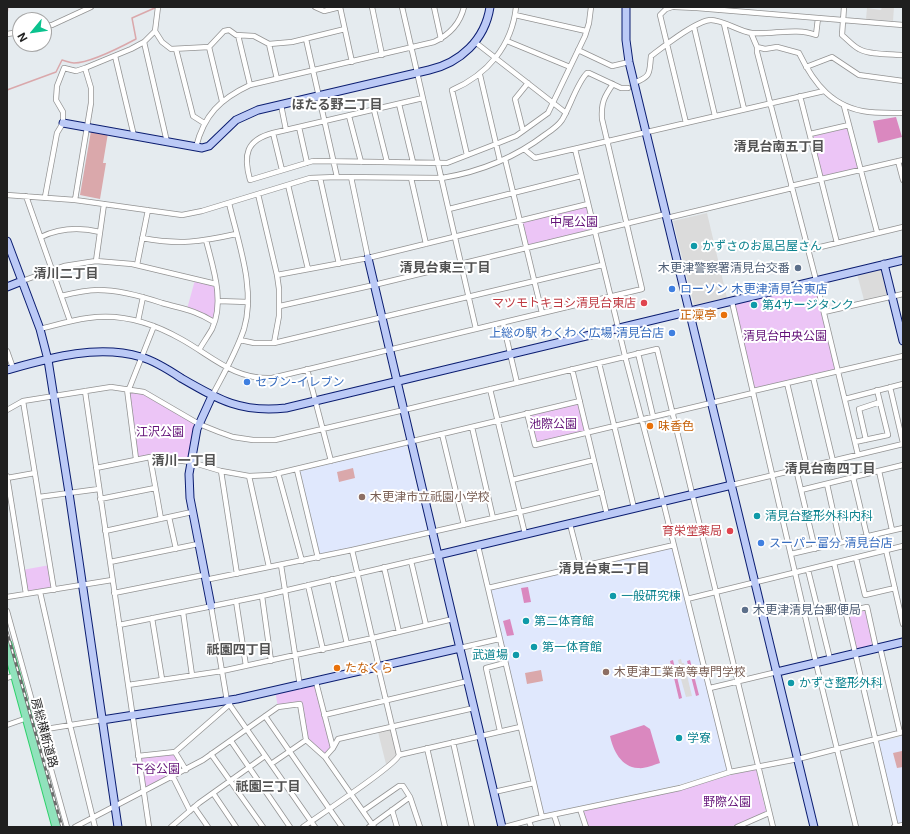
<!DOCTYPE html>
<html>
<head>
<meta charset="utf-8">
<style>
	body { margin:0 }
	#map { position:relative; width:910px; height:834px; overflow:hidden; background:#e5ebef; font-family:Inter,sans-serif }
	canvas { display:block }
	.frame { position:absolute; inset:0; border:8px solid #1f1f1f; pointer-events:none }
	.north { position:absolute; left:12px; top:12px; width:40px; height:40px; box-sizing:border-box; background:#fff; border:1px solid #a5a5a5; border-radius:50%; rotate:241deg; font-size:11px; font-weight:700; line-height:16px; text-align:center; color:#1f1f1f }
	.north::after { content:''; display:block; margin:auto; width:14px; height:18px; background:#0bc28e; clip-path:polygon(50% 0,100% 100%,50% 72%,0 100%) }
</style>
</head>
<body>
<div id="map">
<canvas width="910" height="834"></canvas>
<div class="frame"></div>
<div class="north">N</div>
</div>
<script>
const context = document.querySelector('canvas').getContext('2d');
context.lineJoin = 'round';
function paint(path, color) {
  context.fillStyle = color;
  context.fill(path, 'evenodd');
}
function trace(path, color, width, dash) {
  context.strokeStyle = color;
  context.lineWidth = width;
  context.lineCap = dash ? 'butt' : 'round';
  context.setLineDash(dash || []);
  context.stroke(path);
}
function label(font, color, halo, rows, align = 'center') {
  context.font = font + ' Inter,"Noto Sans JP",sans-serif';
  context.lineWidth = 4;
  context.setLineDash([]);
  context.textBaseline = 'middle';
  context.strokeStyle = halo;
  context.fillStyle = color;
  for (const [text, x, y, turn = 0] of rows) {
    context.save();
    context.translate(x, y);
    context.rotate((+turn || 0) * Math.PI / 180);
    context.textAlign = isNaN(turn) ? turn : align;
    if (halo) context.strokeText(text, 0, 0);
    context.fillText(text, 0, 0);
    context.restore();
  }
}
paint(new Path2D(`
	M 406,445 L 425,520 L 424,521 L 427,529 L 426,531 L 320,555 L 299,473 L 301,471 Z
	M 672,547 L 728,770 L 678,785 L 544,814 L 516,702 L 491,590 Z
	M 903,736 L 903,822 L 897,824 L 877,741 L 885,741 Z`), '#e0e8fd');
paint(new Path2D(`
	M 847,128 L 850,130 L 859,167 L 857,170 L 824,177 L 822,175 L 813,139 L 814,136 Z
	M 588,204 L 595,232 L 526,248 L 520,221 Z
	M 195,280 L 216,284 L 217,298 L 214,322 L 187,309 Z
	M 815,282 L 836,370 L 754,389 L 734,303 Z
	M 129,389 L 144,392 L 199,424 L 191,462 L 150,457 L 136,459 Z
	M 580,401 L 587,432 L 535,445 L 527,413 Z
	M 50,565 L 54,590 L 26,594 L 22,570 Z
	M 864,610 L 865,611 L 873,643 L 872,645 L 856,649 L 848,614 Z
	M 316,682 L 333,748 L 325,757 L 306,740 L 300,704 L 278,707 L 275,691 Z
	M 175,752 L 186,770 L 143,792 L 138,756 Z
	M 756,769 L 766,812 L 731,827 L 587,827 L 583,811 L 679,790 L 731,775 Z`), '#ecc5f6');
paint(new Path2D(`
	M 896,117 L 902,137 L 878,143 L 873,121 Z
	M 528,587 L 531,602 L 524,603 L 521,588 Z
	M 510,619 L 514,635 L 507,636 L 503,621 Z
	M 673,660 L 682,698 L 679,699 L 670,661 Z
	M 690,660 L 699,695 L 696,696 L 687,661 Z
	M 644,725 L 650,729 L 660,763 C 653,765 645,769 638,768 C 621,767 613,750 610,736 Z`), '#da88bf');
paint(new Path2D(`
	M 882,7 L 894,7 L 893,21 L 866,19 L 867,8 L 881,10 Z
	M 707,213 L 727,298 L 694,305 L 673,221 Z
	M 882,268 L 888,294 L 864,300 L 857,274 Z
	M 681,659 L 682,663 L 684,663 L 692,696 L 686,697 L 677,665 L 679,664 L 678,660 Z
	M 392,729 L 398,755 L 388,765 L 386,764 L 378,732 Z`), '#dbdbdb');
paint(new Path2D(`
	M 91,131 L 108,133 L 103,163 L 106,163 L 100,199 L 80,195 Z
	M 353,468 L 355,478 L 339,482 L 337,472 Z
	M 541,670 L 543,681 L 527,684 L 525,673 Z
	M 902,751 L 903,767 L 897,768 L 893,753 Z`), '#daa8ab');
trace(new Path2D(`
	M 7,14 L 8,7
	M 7,90 L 56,72 L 62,60 C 66,61 70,63 74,63 C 91,63 121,47 136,39 L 132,18 L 157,7`), '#daa8ab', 1.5);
const street = new Path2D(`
	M 158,7 L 155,31 L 162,42 L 171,49 L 209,47 L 224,31 L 229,30 L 236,35 L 254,36 L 269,44 L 292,42 L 345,29
	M 315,7 L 324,11 L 340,7
	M 340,7 L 352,62
	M 372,7 L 382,55
	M 402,7 L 476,329
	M 434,7 L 441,39
	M 672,7 L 666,9 L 660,15 L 686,123
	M 675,7 L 697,8 L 903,25
	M 844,7 L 842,35 C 848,40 853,46 859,49 C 869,55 891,54 903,55
	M 515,15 L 586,31
	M 724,24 L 744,109
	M 44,26 L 52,25 L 91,7
	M 694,27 L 715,116
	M 751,33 L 757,47 L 757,52 L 816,280 L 858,455
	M 7,34 L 20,32
	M 238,35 L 250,85
	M 306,39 L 337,177
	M 507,41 L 570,67
	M 144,42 L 167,142
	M 475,42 L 566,113
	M 269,44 L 277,79
	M 209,47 L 222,101
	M 757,47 L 765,49 L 777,47 L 799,53 C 814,84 833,108 869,112 C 880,113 892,113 903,113
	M 176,49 L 193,116 L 204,123
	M 578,50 L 612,66 L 629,62
	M 115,56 L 134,136
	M 806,67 L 832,57 L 859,75 L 903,81
	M 480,75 L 500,161
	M 634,83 C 652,76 649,73 651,56 C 663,47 697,20 711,20 C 723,20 740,32 752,33 C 773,35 796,27 816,35 L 818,18
	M 800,96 L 837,243
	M 423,98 L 273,133 C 246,140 243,155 250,180 L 313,161 L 447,163 L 496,144 L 516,136 L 548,113 L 585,36 L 589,23 L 591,7
	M 399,104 L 413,162
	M 281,105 L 286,130
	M 844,106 L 877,232
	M 374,110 L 387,162
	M 349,116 L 361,162
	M 299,127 L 307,163
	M 523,131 L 515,99 L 528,83
	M 273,133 L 282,170
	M 810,134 L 849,125
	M 196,147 C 204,115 220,99 250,85 L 434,42 C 449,35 460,24 464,7
	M 524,149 L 535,158 L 824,91
	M 575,149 L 625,356 L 663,501 L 730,772 L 798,759 L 903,732
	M 467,155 L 452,90 C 487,75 512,46 516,7
	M 505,159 L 542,313
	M 898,161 L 903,180
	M 351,177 L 368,258
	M 320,178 L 339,264
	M 411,178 L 426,244
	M 288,185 L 308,269
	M 791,186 L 903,160
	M 258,194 L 277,275 L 279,289 L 279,316 L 274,343
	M 7,195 L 75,200 L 182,215 L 202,211 L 310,178 L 337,177 L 442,178 C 479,172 516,157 546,134 C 552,130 558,126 562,120 C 570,107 577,83 587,73 L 589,73 L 621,88 L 628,88
	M 26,196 L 70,321
	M 45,197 L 57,133 L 63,123 L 63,112 L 56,100 L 57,86 L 64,68 L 76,71 L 85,68 L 131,49 L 144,42 L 155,31
	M 75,200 L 91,103 L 91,88 L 85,68
	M 449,209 L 581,176
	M 667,218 L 792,188
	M 41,237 C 60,228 79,227 100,232
	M 142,238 C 179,245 200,242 236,234
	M 808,250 L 903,227
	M 96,261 L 104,204
	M 137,265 L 148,210
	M 277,275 L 368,258 L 588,204
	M 22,281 L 64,266 L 96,261 L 132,264 L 216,284
	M 61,296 C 73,293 86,290 98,290 C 120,290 141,296 162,303 C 183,309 195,310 214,322
	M 218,301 L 248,302
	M 732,302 L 816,663 L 856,827
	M 280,306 L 374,285 L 666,214
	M 824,312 L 903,294
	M 138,321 L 143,297
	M 503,323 L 517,383
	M 40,329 C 56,325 72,320 88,318 C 121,313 153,323 181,339 C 212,356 234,380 272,378 L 642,289 L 602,119 C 601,103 604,97 613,84
	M 240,340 L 254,343 L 274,343 L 602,265
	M 199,350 C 203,343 208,336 212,329 C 225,301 213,268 206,240
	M 7,351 L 13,368
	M 638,353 L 653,416
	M 599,363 L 634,508
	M 307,369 L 331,461
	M 572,369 L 607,515
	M 813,377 L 833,461
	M 787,383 L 807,467
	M 890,387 L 903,443
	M 127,389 L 136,459
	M 129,389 L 154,326
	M 490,389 L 525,534
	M 85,391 L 149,827
	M 753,391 L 903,356
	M 212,396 C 223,375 236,353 244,329 C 256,289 238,242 229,203
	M 845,399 L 903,384
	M 23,401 L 54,590
	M 7,410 L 23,401 L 111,387 L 144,392 L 199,424 L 219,432 L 233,437 L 253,440 L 275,440 L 404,410 L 657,349 L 773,827
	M 527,413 L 535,445 L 753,393
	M 472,427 L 493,518
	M 442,434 L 464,525
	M 866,440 L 859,409 L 880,402
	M 855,442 L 888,435 L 877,390
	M 150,457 L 161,519
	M 96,468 L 150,457 L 191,462 L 221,471 L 249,476 L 271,475 L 580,401
	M 796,469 L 815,549
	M 297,470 L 318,558
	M 221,471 L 237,574
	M 879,471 L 892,530
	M 278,473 L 302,561
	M 7,476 L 26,594
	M 249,476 L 269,567
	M 853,477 L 867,536
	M 7,478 L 35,473
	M 512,480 L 594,460
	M 827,484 L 840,543
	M 732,485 L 903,444
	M 801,490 L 903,465
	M 39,497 L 99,489
	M 100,499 L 155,488
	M 169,517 L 176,549
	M 570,524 L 581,567
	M 105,531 L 192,512
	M 478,546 L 542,817
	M 352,550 L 379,667
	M 886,550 L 903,624
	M 791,554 L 903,528
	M 856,558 L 865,595 L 895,588
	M 411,561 L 426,625
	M 110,562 L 198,544
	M 834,563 L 896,827
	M 281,565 L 300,686
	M 384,567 L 399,632
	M 808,570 L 830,659
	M 332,579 L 347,644
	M 205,580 L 352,550 L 520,512 L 602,492
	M 308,585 L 323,650
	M 488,588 L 674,545
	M 40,592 L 70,725 L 95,827
	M 114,593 L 204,575
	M 262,596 L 271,661
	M 7,597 L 112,580
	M 687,599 L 903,546
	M 236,601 L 246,666
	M 211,606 L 227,701 L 315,827
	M 7,611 L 67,827
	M 183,612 L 192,675
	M 845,612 L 867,607 L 876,648
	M 152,618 L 162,679
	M 119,625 L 262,596 L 438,555
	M 880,647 L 900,733
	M 460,648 L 499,639
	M 7,678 L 15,675
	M 316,682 L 333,748
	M 128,685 L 222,671 L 373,638 L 453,619
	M 710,688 L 777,672
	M 324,715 L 468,681
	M 265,716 L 342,827
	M 7,725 L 27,718
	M 40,730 L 102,720
	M 500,731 L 486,668 L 505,663
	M 231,741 L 290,827
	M 453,742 L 472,827
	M 427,748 L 445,827
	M 175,752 L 186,770
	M 211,754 L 263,827
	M 399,755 L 520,727
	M 138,756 L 175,752 L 230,704
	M 325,757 L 333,748 L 338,739 L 474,708
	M 271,764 L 306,740
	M 173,777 L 190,811
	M 494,792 L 534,783
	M 213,793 L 236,827
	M 194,807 L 208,827
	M 580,809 L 586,827
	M 392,810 L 397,827
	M 363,811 L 399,786 L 403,786 L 410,797 L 420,827
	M 554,815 L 558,827
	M 529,821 L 531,827
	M 75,827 L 203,760 L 278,707 L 300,704 L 306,740 L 325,757 L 374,827
	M 171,827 L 199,803 L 265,756
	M 303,827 C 317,817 396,765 399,755 L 378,667
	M 369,827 L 410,797
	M 505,827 L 542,817 L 680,788 L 730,772
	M 737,827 L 769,813
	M 894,827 L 903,825`);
const secondary = new Path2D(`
	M 626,7 L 626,40 L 629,62 L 814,827
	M 63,123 L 202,148 L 209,146 L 236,120 L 258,110 L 429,70 C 460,63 485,40 490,7
	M 7,241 L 40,329 L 48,360 L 69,493 L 118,827
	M 368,258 L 502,827
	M 884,264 L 903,341
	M 7,287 L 22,281
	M 7,370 C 50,358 97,344 141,357 C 155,361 169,370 181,378 C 219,400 241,413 286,408 L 903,260
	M 438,555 L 732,485
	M 211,606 L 190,498 L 189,474 L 197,429 L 212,396
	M 777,672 L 903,642
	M 102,720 L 237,699 L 460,648`);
const highway = new Path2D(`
	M 7,644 L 57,827`);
trace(street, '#939393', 6);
trace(secondary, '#0b1d70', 9);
trace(highway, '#2ed16b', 11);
trace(street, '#fff', 4.5);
trace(secondary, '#bccaf6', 7);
trace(highway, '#91e2bc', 9);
const rail = new Path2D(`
	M 7,632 L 62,827`);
trace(rail, '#6d6d6d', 3);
trace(rail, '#fff', 1.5, [4.5]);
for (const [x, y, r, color] of [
	[694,246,4,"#0f9aa8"],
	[798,268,4,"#5c6f8a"],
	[672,289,4,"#3f7fe0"],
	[644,303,4,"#e0444e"],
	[754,305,4,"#0f9aa8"],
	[724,315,4,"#e8710a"],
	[672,333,4,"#3f7fe0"],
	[247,382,4,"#3f7fe0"],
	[650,426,4,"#e8710a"],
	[362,497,4,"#8d6e63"],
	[757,516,4,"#0f9aa8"],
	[730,531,4,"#e0444e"],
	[761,543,4,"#3f7fe0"],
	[613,596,4,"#0f9aa8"],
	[745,610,4,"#5c6f8a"],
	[526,621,4,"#0f9aa8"],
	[534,647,4,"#0f9aa8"],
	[516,655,4,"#0f9aa8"],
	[337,668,4,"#e8710a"],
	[606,672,4,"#8d6e63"],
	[791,683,4,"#0f9aa8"],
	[679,738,4,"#0f9aa8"]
]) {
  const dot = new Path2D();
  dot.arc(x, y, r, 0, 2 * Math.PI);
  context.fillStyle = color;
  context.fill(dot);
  trace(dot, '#fff', 1.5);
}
label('12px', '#631278', '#fff', [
	["中尾公園",574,222],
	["清見台中央公園",785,336],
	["池際公園",553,424],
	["江沢公園",160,432],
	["下谷公園",156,769],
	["野際公園",727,802]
]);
label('12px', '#0d838f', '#fff', [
	["かずさのお風呂屋さん",702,246],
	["第4サージタンク",762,305],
	["清見台整形外科内科",765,516],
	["一般研究棟",621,596],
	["第二体育館",534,621],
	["第一体育館",542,647],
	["武道場",508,655,"right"],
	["かずさ整形外科",799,683],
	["学寮",687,738]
], 'left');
label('12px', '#4e5e75', '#fff', [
	["木更津警察署清見台交番",790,268],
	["木更津清見台郵便局",753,610,"left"]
], 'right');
label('12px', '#366cbe', '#fff', [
	["ローソン 木更津清見台東店",680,289],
	["上総の駅 わくわく広場 清見台店",664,333,"right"],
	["セブン-イレブン",255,382],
	["スーパー富分 清見台店",769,543]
], 'left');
label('12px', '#be3a42', '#fff', [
	["マツモトキヨシ清見台東店",636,303],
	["育栄堂薬局",722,531]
], 'right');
label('12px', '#c56008', '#fff', [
	["正凜亭",716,315,"right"],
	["味香色",658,426],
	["たなくら",345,668]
], 'left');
label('12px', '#785e54', '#fff', [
	["木更津市立祇園小学校",370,497],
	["木更津工業高等専門学校",614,672]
], 'left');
label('12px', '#1f1f1f', '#fff', [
	["房総横断道路",44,733,75]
]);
label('bold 13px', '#525252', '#fff', [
	["ほたる野二丁目",337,105],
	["清見台南五丁目",779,147],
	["清見台東三丁目",445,268],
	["清川二丁目",66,274],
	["清川一丁目",184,461],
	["清見台南四丁目",830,469],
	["清見台東二丁目",604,569],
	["祇園四丁目",239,650],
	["祇園三丁目",268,787]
]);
</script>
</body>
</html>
